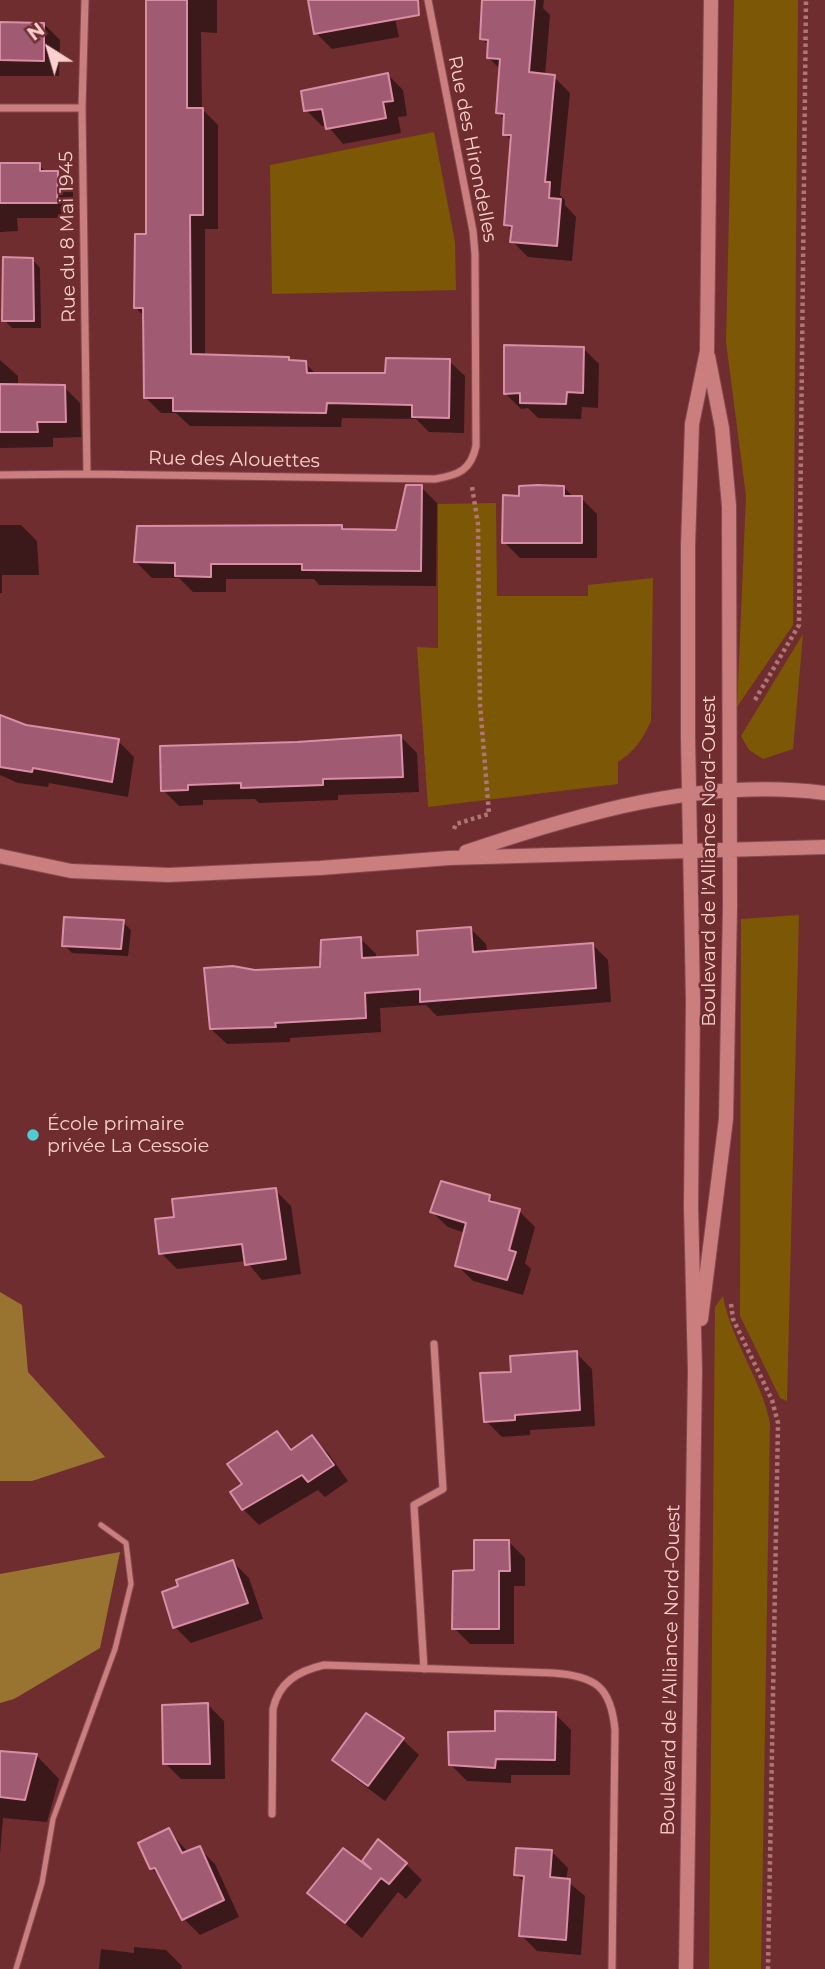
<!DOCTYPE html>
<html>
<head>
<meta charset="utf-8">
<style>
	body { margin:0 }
	#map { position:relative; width:825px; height:1969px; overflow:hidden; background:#702d30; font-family:Montserrat,sans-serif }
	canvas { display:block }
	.north { position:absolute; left:14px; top:14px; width:70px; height:70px; -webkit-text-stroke:5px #702d30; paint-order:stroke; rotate:323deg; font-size:19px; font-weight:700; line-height:28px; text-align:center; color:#fbd0cf }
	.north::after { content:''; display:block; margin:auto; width:24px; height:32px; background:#fbd0cf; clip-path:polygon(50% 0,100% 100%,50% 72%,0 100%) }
</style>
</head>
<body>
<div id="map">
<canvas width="825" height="1969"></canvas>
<div class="north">N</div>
</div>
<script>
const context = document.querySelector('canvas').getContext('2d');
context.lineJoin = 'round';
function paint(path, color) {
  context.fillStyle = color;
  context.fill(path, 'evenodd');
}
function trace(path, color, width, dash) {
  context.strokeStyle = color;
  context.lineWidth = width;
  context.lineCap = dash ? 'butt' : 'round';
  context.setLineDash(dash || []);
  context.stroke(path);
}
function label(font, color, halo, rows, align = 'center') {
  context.font = font + ' Montserrat,sans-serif';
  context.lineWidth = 5;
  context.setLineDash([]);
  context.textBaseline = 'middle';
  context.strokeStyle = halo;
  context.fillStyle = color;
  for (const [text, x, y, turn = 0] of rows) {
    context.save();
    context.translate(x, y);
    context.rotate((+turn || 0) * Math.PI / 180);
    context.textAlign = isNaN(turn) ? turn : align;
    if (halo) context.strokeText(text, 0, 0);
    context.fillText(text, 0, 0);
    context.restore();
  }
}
paint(new Path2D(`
	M 734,0 L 798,0 L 793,625 L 737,707 L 746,496 L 726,342 Z
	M 434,132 L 455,242 L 456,290 L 272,294 L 270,165 Z
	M 496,503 L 497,596 L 588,596 L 588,585 L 653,578 L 651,721 C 643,739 634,752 618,762 L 618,784 L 428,807 L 417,647 L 438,648 L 438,504 Z
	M 803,634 L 793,749 L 763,759 L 749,750 L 741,736 Z
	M 799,915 L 787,1401 L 780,1398 L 740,1316 L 741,919 Z
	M 723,1296 C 731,1341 761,1378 770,1423 L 761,1969 L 709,1969 L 715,1307 Z`), '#7c5705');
paint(new Path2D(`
	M 0,1292 L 22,1305 L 28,1372 L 105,1457 L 32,1481 L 0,1481 Z
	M 120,1552 L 100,1648 L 14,1699 L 0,1703 L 0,1574 Z`), '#997431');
paint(new Path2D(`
	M 147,0 L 217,0 L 217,33 L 201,32 L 202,109 L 218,125 L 218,229 L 205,229 L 205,356 L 288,358 L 292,362 L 305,363 L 317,375 L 387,375 L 449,361 L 465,376 L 464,433 L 429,432 L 416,419 L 342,418 L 341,427 L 190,426 L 176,413 L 161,413 L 145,397 L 145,317 L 136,308 L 148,236 Z
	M 310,0 L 391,0 L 399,37 L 332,49 L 316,33 Z
	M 484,0 L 544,0 L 543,8 L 550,15 L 545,76 L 554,77 L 570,93 L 560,195 L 565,200 L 565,205 L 576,217 L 572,261 L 528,257 L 512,241 L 513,232 L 506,225 L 512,141 L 505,134 L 506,120 L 498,113 L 501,70 L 489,58 L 490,46 L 481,38 Z
	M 0,23 L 44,24 L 60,40 L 59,76 L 0,76 Z
	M 387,74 L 403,90 L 407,116 L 398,117 L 401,133 L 343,144 L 327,125 L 322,126 L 306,110 Z
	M 0,165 L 39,165 L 47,173 L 57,173 L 73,189 L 73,218 L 17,218 L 18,231 L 0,232 Z
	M 33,260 L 40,268 L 41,328 L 12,328 L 4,320 Z
	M 583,348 L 599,364 L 598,408 L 582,407 L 581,419 L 538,418 L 528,408 L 521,409 L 505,393 Z
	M 0,360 L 18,376 L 18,386 L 64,387 L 80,403 L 81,437 L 53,438 L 53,447 L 0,448 Z
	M 421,487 L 437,503 L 436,586 L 319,585 L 314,579 L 226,579 L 226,592 L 193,592 L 179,578 L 152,578 L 136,562 L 341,527 L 345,531 L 398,531 Z
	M 564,487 L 574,498 L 581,498 L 597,514 L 597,558 L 520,558 L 504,542 Z
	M 0,525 L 21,525 L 37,541 L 39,575 L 2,575 L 2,593 L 0,593 Z
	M 0,717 L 26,727 L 118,741 L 134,757 L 128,797 L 49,783 L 48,787 L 18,783 L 0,775 Z
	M 401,737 L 417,753 L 419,792 L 338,795 L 338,800 L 259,803 L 255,799 L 203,800 L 203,805 L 179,806 L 163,790 L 297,744 Z
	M 123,922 L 131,930 L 128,956 L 72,953 L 64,945 Z
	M 471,929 L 486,944 L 487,952 L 593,945 L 608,960 L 611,1002 L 437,1016 L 426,1005 L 380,1008 L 381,1032 L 290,1038 L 290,1042 L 227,1044 L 211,1029 L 254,972 L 322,969 L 361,939 L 376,954 L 376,959 L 419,956 Z
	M 275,1190 L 291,1206 L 301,1274 L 262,1280 L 246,1261 L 177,1269 L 161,1253 L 176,1219 Z
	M 489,1197 L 498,1205 L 519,1211 L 535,1227 L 525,1263 L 531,1269 L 523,1295 L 473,1281 L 457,1265 L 465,1233 L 448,1227 L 432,1212 ZM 515,1219 L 519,1219 L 508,1259 L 505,1258 Z
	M 576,1353 L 592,1369 L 595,1426 L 530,1430 L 530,1435 L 502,1437 L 486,1421 L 513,1373 Z
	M 277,1433 L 294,1450 L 312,1438 L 328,1453 L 348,1481 L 325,1497 L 318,1490 L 259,1525 L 243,1509 L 244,1484 Z
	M 509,1542 L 525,1558 L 525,1586 L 514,1586 L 514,1644 L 470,1644 L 454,1628 L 476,1572 Z
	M 233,1562 L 249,1578 L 263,1619 L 191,1643 L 175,1627 Z
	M 208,1705 L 224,1721 L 225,1779 L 181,1779 L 165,1763 Z
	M 555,1714 L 571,1730 L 570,1775 L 511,1775 L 511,1783 L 467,1781 L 451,1765 L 497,1733 Z
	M 403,1740 L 419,1755 L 385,1801 L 350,1775 L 334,1759 Z
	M 0,1753 L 37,1756 L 59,1779 L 47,1822 L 3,1818 L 0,1854 Z
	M 168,1830 L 188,1852 L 199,1848 L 215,1864 L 239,1917 L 200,1935 L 184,1919 L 164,1881 L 151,1868 Z
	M 552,1852 L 568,1868 L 566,1880 L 585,1896 L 581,1955 L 537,1951 L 521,1935 L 525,1883 L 516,1874 Z
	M 406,1864 L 422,1880 L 406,1899 L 398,1892 L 362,1938 L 309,1893 Z
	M 134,1947 L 166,1950 L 182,1966 L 181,1969 L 99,1969 L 101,1949 L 134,1953 Z`), '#0007');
const building = new Path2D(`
	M 146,0 L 187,0 L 187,108 L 203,108 L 203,215 L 190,215 L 191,354 L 289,357 L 289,360 L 306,361 L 307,373 L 385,373 L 386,358 L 450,359 L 449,418 L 412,417 L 412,405 L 327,403 L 326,413 L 173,411 L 173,398 L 144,398 L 143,308 L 134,308 L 135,234 L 146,234 Z
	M 308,0 L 418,0 L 419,15 L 314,34 Z
	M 482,0 L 535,0 L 529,72 L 555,75 L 545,182 L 550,182 L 549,198 L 561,199 L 557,246 L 510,242 L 512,226 L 504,225 L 511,135 L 503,135 L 504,114 L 496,113 L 500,59 L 487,58 L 488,40 L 480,39 Z
	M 0,22 L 44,23 L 44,61 L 0,60 Z
	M 388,73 L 393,101 L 383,102 L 386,118 L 326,129 L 322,109 L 304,111 L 301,91 Z
	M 0,163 L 40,163 L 40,171 L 58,171 L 57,203 L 0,203 Z
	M 3,257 L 33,258 L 34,321 L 2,321 Z
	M 504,345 L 584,347 L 583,393 L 567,392 L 566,404 L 520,403 L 520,393 L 504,394 Z
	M 0,384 L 65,385 L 66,422 L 37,422 L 38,432 L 0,432 Z
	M 406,485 L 422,485 L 421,571 L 302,570 L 302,564 L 211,564 L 211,577 L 175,576 L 175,563 L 134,562 L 137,526 L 342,525 L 342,529 L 396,530 Z
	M 538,485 L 564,486 L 564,496 L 582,496 L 582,543 L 502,543 L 503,495 L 519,496 L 519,486 Z
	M 0,715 L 26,725 L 119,739 L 112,782 L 33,768 L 32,772 L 0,767 Z
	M 401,735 L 403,777 L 323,779 L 323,785 L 241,788 L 241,783 L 188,785 L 188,790 L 161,791 L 160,746 L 297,742 Z
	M 64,917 L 124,920 L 121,949 L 62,946 Z
	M 471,927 L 473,952 L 593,943 L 596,988 L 420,1002 L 420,989 L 365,993 L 366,1018 L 275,1023 L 276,1027 L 210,1029 L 204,968 L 233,966 L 255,970 L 320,967 L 321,940 L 361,937 L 362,958 L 418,955 L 417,931 Z
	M 441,1181 L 490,1195 L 489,1201 L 520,1209 L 509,1250 L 516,1252 L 507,1280 L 455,1266 L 466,1223 L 430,1212 Z
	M 276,1188 L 286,1259 L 245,1265 L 242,1244 L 159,1254 L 155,1219 L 174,1217 L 172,1199 Z
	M 577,1351 L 580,1410 L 515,1415 L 515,1420 L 484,1422 L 480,1373 L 511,1372 L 510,1356 Z
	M 277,1431 L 291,1450 L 312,1435 L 334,1465 L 308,1482 L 302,1475 L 242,1510 L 230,1492 L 242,1484 L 227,1464 Z
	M 474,1540 L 509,1540 L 510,1571 L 499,1571 L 499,1629 L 452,1629 L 453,1571 L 474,1570 Z
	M 233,1560 L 248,1603 L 173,1628 L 162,1592 L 178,1586 L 176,1580 Z
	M 208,1703 L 210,1764 L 163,1764 L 162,1705 Z
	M 495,1711 L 556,1712 L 555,1760 L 496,1759 L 495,1768 L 449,1765 L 448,1732 L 495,1731 Z
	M 366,1713 L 404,1738 L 368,1786 L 332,1760 Z
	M 0,1751 L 37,1754 L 25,1800 L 0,1797 Z
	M 169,1828 L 182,1853 L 200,1846 L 224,1900 L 182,1920 L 155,1868 L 150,1869 L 138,1843 Z
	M 378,1839 L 407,1863 L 389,1884 L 381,1878 L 345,1923 L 307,1893 L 343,1848 L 371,1869 L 362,1861 Z
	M 516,1848 L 552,1850 L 550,1877 L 570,1879 L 566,1940 L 519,1936 L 524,1876 L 514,1875 Z`);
paint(building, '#a05a71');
trace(building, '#d98ea6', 2);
const lane = new Path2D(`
	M 16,1969 L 42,1883 L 53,1819 L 115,1649 L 131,1584 L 126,1543 L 101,1525`);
const street = new Path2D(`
	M 85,0 L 82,108 L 87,474
	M 0,108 L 82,108
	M 0,475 L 87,474 L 435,479 C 459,475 471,470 476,446 L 475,254 L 473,231 L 428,0
	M 424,1669 L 414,1505 L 443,1489 L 434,1344
	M 272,1814 L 273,1709 C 279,1682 298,1671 324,1665 L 553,1673 C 596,1676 611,1687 615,1730 L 612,1969`);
const secondary = new Path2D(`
	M 466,852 C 581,813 703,777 825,793
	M 0,856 L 71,871 L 169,875 L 320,868 L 449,858 L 825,847
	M 701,1319 L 726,1119 L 730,906 L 729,506 L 722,428 L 708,356
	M 686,1969 L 695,1371 L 691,1207 L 693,1001 L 688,737 L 688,546 L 692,424 L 707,351 L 711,0`);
trace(lane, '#854a4f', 7);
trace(street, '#854a4f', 9);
trace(secondary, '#854a4f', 16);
trace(new Path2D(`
	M 755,700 L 799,625 L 806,0
	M 454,829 L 456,824 L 489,814 L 480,704 L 478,524 L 472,487
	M 731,1304 L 733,1319 L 772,1400 L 778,1423 L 768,1969`), '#ae7677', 4.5, [3.5, 3.5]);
trace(lane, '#cb7e7e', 5);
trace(street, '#cb7e7e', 7);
trace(secondary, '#cb7e7e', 14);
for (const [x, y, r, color] of [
	[33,1135,7,"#51ccd2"]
]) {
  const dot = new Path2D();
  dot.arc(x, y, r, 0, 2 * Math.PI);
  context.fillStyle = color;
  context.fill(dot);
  trace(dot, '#702d30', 2.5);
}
label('19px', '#fbd0cf', '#702d30', [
	["Rue des Hirondelles",472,149,79],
	["Rue du 8 Mai 1945",68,237,-91],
	["Rue des Alouettes",234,460,1],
	["Boulevard de l'Alliance Nord-Ouest",709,861,-90],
	["Boulevard de l'Alliance Nord-Ouest",671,1670,-89]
]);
label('19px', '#fbd0cf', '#702d30', [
	["École primaire",47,1124],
	["privée La Cessoie",47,1146]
], 'left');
</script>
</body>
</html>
